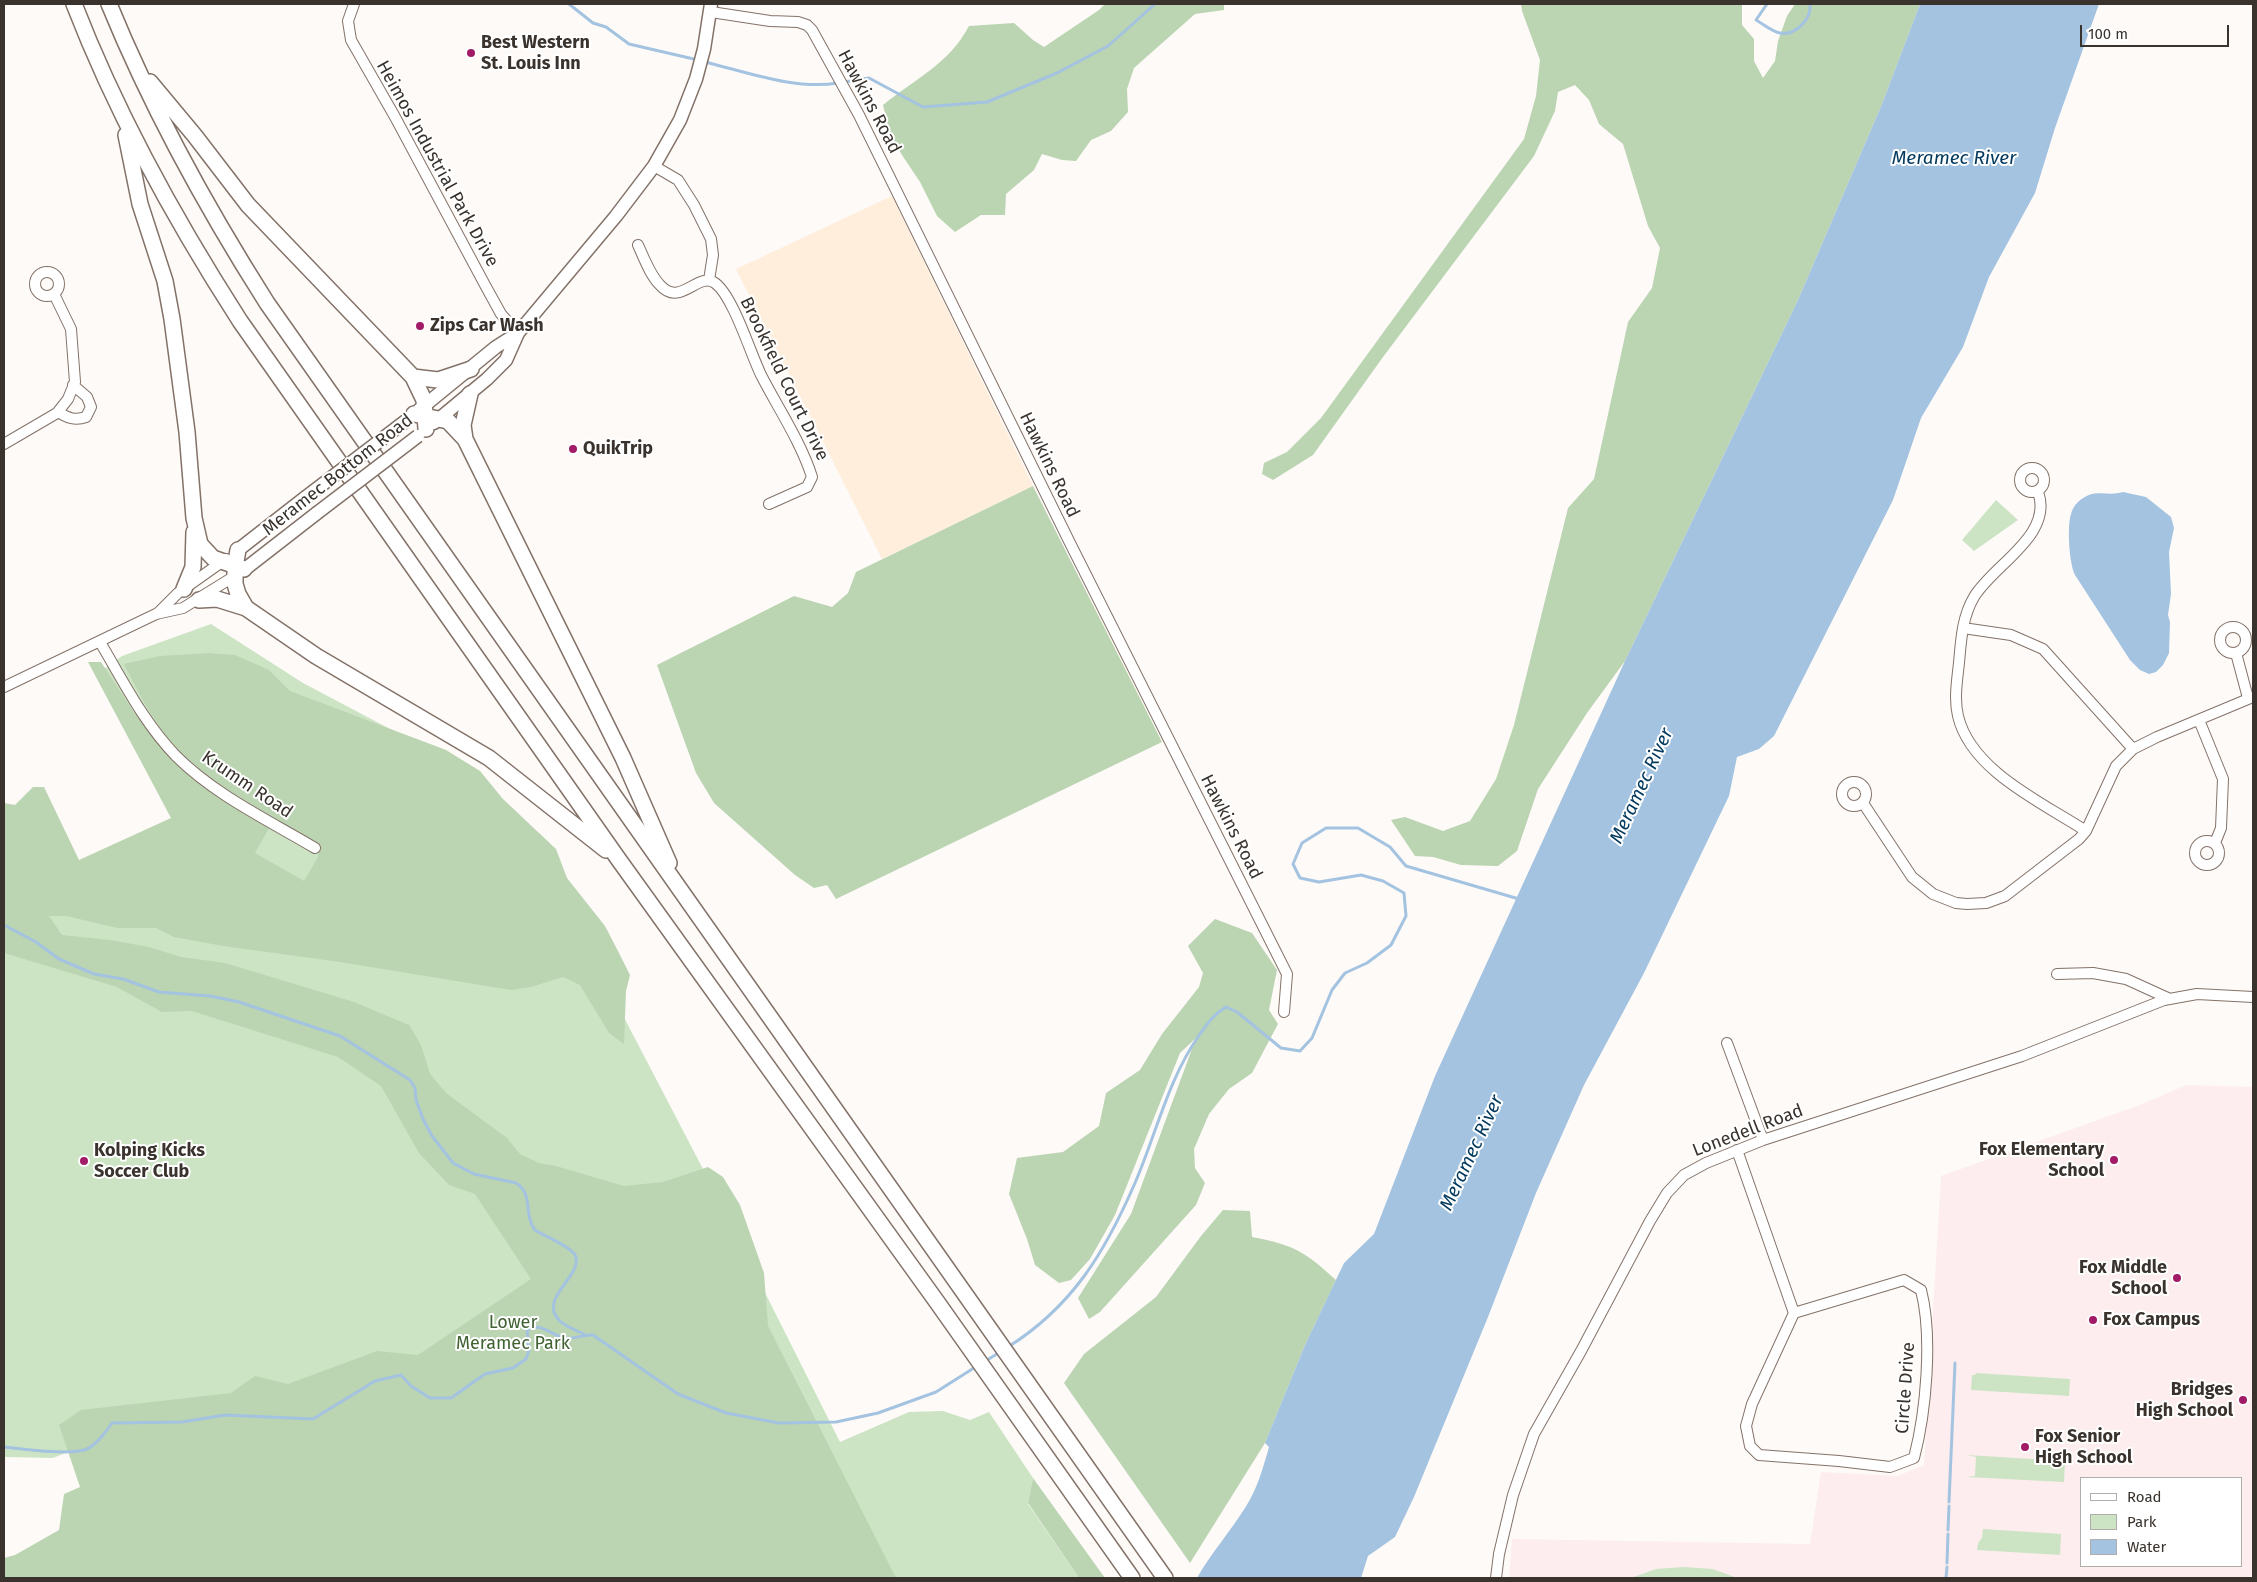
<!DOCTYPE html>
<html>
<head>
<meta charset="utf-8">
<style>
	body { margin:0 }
	#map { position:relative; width:2257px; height:1582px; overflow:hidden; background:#fefaf8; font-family:"Fira Sans",sans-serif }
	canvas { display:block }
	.frame { position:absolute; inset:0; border:5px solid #39322d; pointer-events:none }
	.legend { position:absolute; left:2080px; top:1477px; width:162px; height:90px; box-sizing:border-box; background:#fff; border:1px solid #b0adab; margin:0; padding:6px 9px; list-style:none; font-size:15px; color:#39322d }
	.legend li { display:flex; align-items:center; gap:10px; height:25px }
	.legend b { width:25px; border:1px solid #b0adab }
	.scale { position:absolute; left:2080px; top:25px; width:149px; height:22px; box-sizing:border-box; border:2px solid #39322d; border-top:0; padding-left:6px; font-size:15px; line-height:18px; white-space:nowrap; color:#39322d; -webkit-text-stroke:4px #fff; paint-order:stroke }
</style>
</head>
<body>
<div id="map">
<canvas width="2257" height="1582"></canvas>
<div class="frame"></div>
<ul class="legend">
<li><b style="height:6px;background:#fff"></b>Road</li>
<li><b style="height:14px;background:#cce4c4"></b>Park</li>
<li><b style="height:14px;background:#a3c3e0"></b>Water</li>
</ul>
<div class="scale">100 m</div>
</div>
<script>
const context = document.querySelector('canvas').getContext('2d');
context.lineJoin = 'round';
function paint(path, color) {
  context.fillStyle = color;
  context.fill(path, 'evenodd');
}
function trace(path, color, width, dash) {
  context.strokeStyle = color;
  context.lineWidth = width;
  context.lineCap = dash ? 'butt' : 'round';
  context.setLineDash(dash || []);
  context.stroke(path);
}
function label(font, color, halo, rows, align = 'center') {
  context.font = font + ' "Fira Sans",sans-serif';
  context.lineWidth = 4;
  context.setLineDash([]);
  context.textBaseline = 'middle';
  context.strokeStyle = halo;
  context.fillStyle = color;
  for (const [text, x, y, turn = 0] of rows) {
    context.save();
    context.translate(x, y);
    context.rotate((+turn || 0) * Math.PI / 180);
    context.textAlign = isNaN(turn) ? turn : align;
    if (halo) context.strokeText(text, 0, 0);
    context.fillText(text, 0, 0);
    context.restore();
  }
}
paint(new Path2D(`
	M 892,196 L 1033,486 L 882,559 L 736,269 Z`), '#ffeedc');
paint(new Path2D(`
	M 2187,1085 L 2253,1087 L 2253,1578 L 1509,1578 L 1512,1539 L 1810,1544 L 1821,1472 L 1898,1476 L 1924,1465 L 1941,1176 L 2137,1106 ZM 2081,1478 L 2241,1478 L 2241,1566 L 2081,1566 Z`), '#fdedee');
paint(new Path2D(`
	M 1996,500 L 2018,520 L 1974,551 L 1962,540 Z
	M 211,624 L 303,683 L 464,768 L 580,933 L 703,1169 L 840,1442 L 909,1412 L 943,1411 L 970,1420 L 989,1412 L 1033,1478 L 1028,1504 L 1079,1578 L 141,1578 L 75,1449 L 53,1458 L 4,1457 L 4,895 L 76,865 L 176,819 L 100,672 L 122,656 Z
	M 1976,1373 L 2070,1379 L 2069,1396 L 1971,1390 L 1972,1375 L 1975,1375 Z
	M 1967,1455 L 2065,1461 L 2064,1482 L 1966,1477 L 1975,1476 L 1976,1457 Z
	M 1983,1529 L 2061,1534 L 2060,1555 L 1977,1550 L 1978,1543 L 1982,1538 Z
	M 1684,1567 L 1713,1569 L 1737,1578 L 1631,1578 L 1656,1569 Z`), '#cce4c4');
paint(new Path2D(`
	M 1105,4 L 1224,4 L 1224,10 L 1195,14 L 1134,68 L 1127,89 L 1128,112 L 1111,131 L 1091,140 L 1076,161 L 1062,160 L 1042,154 L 1034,170 L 1006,194 L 1005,215 L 981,215 L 955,232 L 937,216 L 920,182 L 902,155 L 890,134 L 883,105 C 915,79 949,64 969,26 L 1014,23 L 1033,40 L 1044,47 L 1099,10 Z
	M 1521,4 L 1742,4 L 1742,25 L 1754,39 L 1754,61 L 1763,78 L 1775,61 L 1778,41 L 1787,16 L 1795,4 L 1920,4 L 1882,104 L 1798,300 L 1625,661 L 1587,713 L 1538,789 L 1517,851 L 1498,866 L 1461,865 L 1433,857 L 1415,856 L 1391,820 L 1405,817 L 1443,831 L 1470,821 L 1496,779 L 1514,725 L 1568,508 L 1594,479 L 1628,322 L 1652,288 L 1660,248 L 1648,226 L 1623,144 L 1599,124 L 1589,100 L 1575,85 L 1558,92 L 1555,111 L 1534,156 L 1383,357 L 1313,455 L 1273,480 L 1262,474 L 1264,463 L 1287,452 L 1321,418 L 1524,139 L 1536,96 L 1540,60 L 1522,11 Z
	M 1033,486 L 1162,742 L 836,899 L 827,885 L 814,888 L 795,875 L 714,803 L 696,773 L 657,665 L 794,596 L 832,607 L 848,593 L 856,572 Z
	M 209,653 L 235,655 L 269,670 L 290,691 L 446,750 L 480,771 L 503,799 L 556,849 L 567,878 L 605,926 L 619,953 L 630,975 L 626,991 L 624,1044 L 609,1033 L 580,985 L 563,977 L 531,987 L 511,990 L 340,962 L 223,946 L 174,937 L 156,928 L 118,928 L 66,916 L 49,916 L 62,935 L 110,940 L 149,947 L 181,957 L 225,963 L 354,1002 L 409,1025 L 421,1045 L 430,1074 L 446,1093 L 507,1138 L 520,1154 L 539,1163 L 556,1166 L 624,1186 L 663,1182 L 708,1167 L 723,1177 L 740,1205 L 764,1273 L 768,1326 L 896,1578 L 4,1578 L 4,1558 L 15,1555 L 59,1530 L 64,1494 L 80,1487 L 59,1425 L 81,1410 L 231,1393 L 255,1376 L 288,1384 L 377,1351 L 418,1355 L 531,1279 L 475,1194 L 449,1185 L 419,1153 L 381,1086 L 338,1057 L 192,1011 L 162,1012 L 117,987 L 4,953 L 4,803 L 15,805 L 33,787 L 44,787 L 79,860 L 171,818 L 88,662 L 101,662 L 135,714 L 166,751 L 192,776 L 269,828 L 255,853 L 304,881 L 318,857 L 319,843 C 273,817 211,787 176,748 C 153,723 139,693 124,664 L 160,656 Z
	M 1215,919 L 1252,933 L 1277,970 L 1269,1010 L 1278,1024 L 1252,1073 L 1229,1089 L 1209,1114 L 1194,1149 L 1195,1168 L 1205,1183 L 1196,1205 L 1100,1312 L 1089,1319 L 1078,1298 L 1131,1214 L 1196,1038 L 1180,1053 L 1115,1215 L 1090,1259 L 1071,1280 L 1059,1283 L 1035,1265 L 1027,1239 L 1009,1194 L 1017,1158 L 1063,1152 L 1099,1126 L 1106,1093 L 1140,1070 L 1162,1034 L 1199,987 L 1203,973 L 1188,946 Z
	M 1223,1210 L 1250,1211 L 1252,1237 C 1295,1245 1305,1252 1336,1280 L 1305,1345 L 1265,1443 L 1190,1563 L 1064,1383 L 1084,1354 L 1156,1297 L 1201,1236 Z
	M 1033,1478 L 1105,1578 L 1079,1578 L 1028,1503 Z`), '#bbd4b2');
paint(new Path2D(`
	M 1920,4 L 2099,4 L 2055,128 L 2035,193 L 1989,277 L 1963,347 L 1921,418 L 1893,500 L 1774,736 L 1759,749 L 1737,757 L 1729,796 L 1644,973 L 1584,1085 L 1536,1193 L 1488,1317 L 1414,1497 L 1395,1537 L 1368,1556 L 1361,1578 L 1197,1578 C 1211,1553 1230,1532 1245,1508 C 1257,1490 1263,1468 1269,1447 L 1265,1443 L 1305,1345 L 1344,1263 L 1374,1234 L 1435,1076 L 1625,661 L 1798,300 L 1882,104 Z
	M 2123,492 L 2146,497 L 2171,517 L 2174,528 L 2169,552 L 2171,594 L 2168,615 L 2170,622 L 2169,653 L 2163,665 L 2156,672 L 2149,674 L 2140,670 L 2130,660 L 2075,575 C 2069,563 2067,526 2071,514 C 2073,505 2081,498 2089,495 C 2100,491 2111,496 2123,492 Z`), '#a3c3e0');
trace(new Path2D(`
	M 569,4 L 593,23 L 606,27 L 629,44 L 698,60
	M 1767,4 L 1756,20 C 1763,24 1773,32 1780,33 C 1796,36 1812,18 1810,4
	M 705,62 C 747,72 794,90 838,83
	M 844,82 L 869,78 L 923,107 L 987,102 L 1057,73 L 1108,46 L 1155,4
	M 4,925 L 36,942 L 59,959 L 94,974 L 123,979 L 159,992 L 210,996 L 239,1002 L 340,1036 L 410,1080 L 415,1088 L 416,1100 L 423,1119 L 432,1136 L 453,1163 L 474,1174 L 516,1183 C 534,1194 523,1214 535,1230 C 544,1236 570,1246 575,1255 C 585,1275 536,1299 560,1321 C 566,1327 576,1330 584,1334
	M 1008,1347 C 1073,1306 1105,1252 1135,1183 C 1157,1132 1168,1079 1200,1034 C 1208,1023 1214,1014 1226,1007 L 1237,1012 L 1281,1048 L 1300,1051 L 1312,1038 L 1332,990 L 1345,973 L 1367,963 L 1391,945 L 1406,916 L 1404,893 L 1383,881 L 1361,875 L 1319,882 L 1300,878 L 1293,864 L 1302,843 L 1326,828 L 1358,828 L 1390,847 L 1406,866 L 1519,899
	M 984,1362 L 1000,1352
	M 4,1447 C 24,1449 65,1455 84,1450 C 95,1447 105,1433 112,1423 L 182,1422 L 225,1415 L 313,1419 L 375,1381 L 401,1375 L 411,1386 L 430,1398 L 451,1398 L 485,1374 L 513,1368 L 526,1359 L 529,1350 L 527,1330 C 540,1321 552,1336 565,1338 C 575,1340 583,1334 593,1335 L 678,1394 L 726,1413 L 779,1423 L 836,1422 L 878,1413 L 936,1392 L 977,1366
	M 1949,1502 L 1955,1363
	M 1948,1530 L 1949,1506
	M 1947,1563 L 1948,1534
	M 1946,1578 L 1947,1567`), '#a3c3e0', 3);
const minor = new Path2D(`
	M 354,4 L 348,21 L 351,40 L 395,117 L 485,285 L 501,314 L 518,333
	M 711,12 L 770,21 L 798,22 L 807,25 L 812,30 L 859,115 L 1070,543 L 1287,974 L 1284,1012
	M 654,166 L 678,180 L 694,205 L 711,239 L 713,255 L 709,280
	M 638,245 C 644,258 650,275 660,285 C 680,308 698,271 715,283 C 733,296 750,352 761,375 C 778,408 801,442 812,477 L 807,487 L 769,504
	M35 284a12 12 0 1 1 24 0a12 12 0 1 1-24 0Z
	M 58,412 C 68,418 75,421 86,417 L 91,407 L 87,397 L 73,385
	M 4,444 L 57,413 L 68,399 L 75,382 L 71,329 L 54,294
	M2020 480a12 12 0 1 1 24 0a12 12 0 1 1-24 0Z
	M 2038,492 C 2054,535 1993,565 1974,597 C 1962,617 1961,641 1959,663 C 1957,681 1954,699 1958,716 C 1971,771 2043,803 2086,831
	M 157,614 L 178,593 L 226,559
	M2220 640a13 13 0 1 1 26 0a13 13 0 1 1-26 0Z
	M 1963,628 L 2011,635 L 2043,649 L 2133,749
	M 100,642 C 123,681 144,723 176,756 C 215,795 268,820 315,848
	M 2236,653 L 2248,698
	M 4,687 L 156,614 L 183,608 L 238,574
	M 2199,720 L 2223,779 L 2221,828 L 2215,843
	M1842 794a12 12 0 1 1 24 0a12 12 0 1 1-24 0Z
	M 1863,803 L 1912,877 L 1933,894 L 1956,903 L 1967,904 L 1986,903 L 2005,896 L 2079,839 L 2086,831 L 2116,766 L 2133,749 L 2157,737 L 2253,697
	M2195 853a12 12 0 1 1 24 0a12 12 0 1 1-24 0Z
	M 2057,974 L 2093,973 L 2126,979 L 2170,999
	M 1727,1043 L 1763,1140
	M 1737,1150 L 1794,1313
	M 1904,1280 L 1921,1290 C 1933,1337 1926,1412 1914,1458 L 1890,1467 L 1839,1461 L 1759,1455 L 1750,1446 L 1746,1426 L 1752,1404 L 1794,1313 Z
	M 1496,1578 L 1499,1554 L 1513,1495 L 1534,1434 L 1581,1351 L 1650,1221 L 1667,1193 L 1684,1175 L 1706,1163 L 1763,1140 L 2022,1056 L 2164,1000 L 2197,994 L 2253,997`);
const major = new Path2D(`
	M 419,410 L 496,347 L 518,333 L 616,216 L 654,166 L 680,120 L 696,79 L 704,49 L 711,4
	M 434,423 L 487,379 L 506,360 L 518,333
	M 238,550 L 306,497
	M 245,569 L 317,513`);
const highway = new Path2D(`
	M 74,4 C 117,115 175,220 240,321 L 619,860 L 937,1302 L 1132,1578
	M 109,4 C 152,109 206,207 267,303 L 1165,1578
	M 150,82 L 195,136 L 248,205 L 413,377 L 424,400 L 426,429
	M 126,135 L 140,204 L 165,281 L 172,319 L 187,432 L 194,518 L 200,544 L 213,558 L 244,569
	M 413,377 L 438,380 L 471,369
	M 414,414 L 448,421 L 465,439 L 623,758 L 669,863
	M 465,439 L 463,425 L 470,394
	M 238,550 L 235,567 L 235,584 L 238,594 L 246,608 L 316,656 L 489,758 L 606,850
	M 184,589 L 193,567 L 194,532
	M 199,600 L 217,599 L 246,608`);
trace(minor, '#837268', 12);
trace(major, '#837268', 15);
trace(highway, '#837268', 18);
trace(minor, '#fff', 10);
trace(major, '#fff', 12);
trace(highway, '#fff', 15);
const majorBridge = new Path2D(`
	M 306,497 L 407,420
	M 317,513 L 418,436`);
trace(majorBridge, '#837268', 15, []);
trace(majorBridge, '#fff', 12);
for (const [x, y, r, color] of [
	[471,53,5,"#a11b67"],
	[420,326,5,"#a11b67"],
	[573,449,5,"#a11b67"],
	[2114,1160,5,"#a11b67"],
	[84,1161,5,"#a11b67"],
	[2177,1278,5,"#a11b67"],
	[2093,1320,5,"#a11b67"],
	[2243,1400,5,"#a11b67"],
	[2025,1447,5,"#a11b67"]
]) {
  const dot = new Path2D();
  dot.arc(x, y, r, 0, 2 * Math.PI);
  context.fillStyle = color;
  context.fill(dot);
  trace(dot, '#fff', 2);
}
label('bold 18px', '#39322d', '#fff', [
	["Best Western",481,43],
	["St. Louis Inn",481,64],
	["Zips Car Wash",430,326],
	["QuikTrip",583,449],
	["Fox Elementary",2104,1150,"right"],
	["School",2104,1171,"right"],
	["Kolping Kicks",94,1151],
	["Soccer Club",94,1172],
	["Fox Middle",2167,1268,"right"],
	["School",2167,1289,"right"],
	["Fox Campus",2103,1320],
	["Bridges",2233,1390,"right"],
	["High School",2233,1411,"right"],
	["Fox Senior",2035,1437],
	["High School",2035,1458]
], 'left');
label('18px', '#39322d', '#fff', [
	["Hawkins Road",869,102,62],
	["Heimos Industrial Park Drive",437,164,61],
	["Brookfield Court Drive",784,379,64],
	["Hawkins Road",1049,465,64],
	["Meramec Bottom Road",338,475,-38],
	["Krumm Road",247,785,34],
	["Hawkins Road",1231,827,63],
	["Lonedell Road",1748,1131,-21],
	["Circle Drive",1906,1388,-86]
]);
label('18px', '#406232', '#fff', [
	["Lower",513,1323],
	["Meramec Park",513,1344]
]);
label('italic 19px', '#01385d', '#fff', [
	["Meramec River",1954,159],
	["Meramec River",1642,786,-65],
	["Meramec River",1472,1153,-65]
]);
</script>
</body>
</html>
